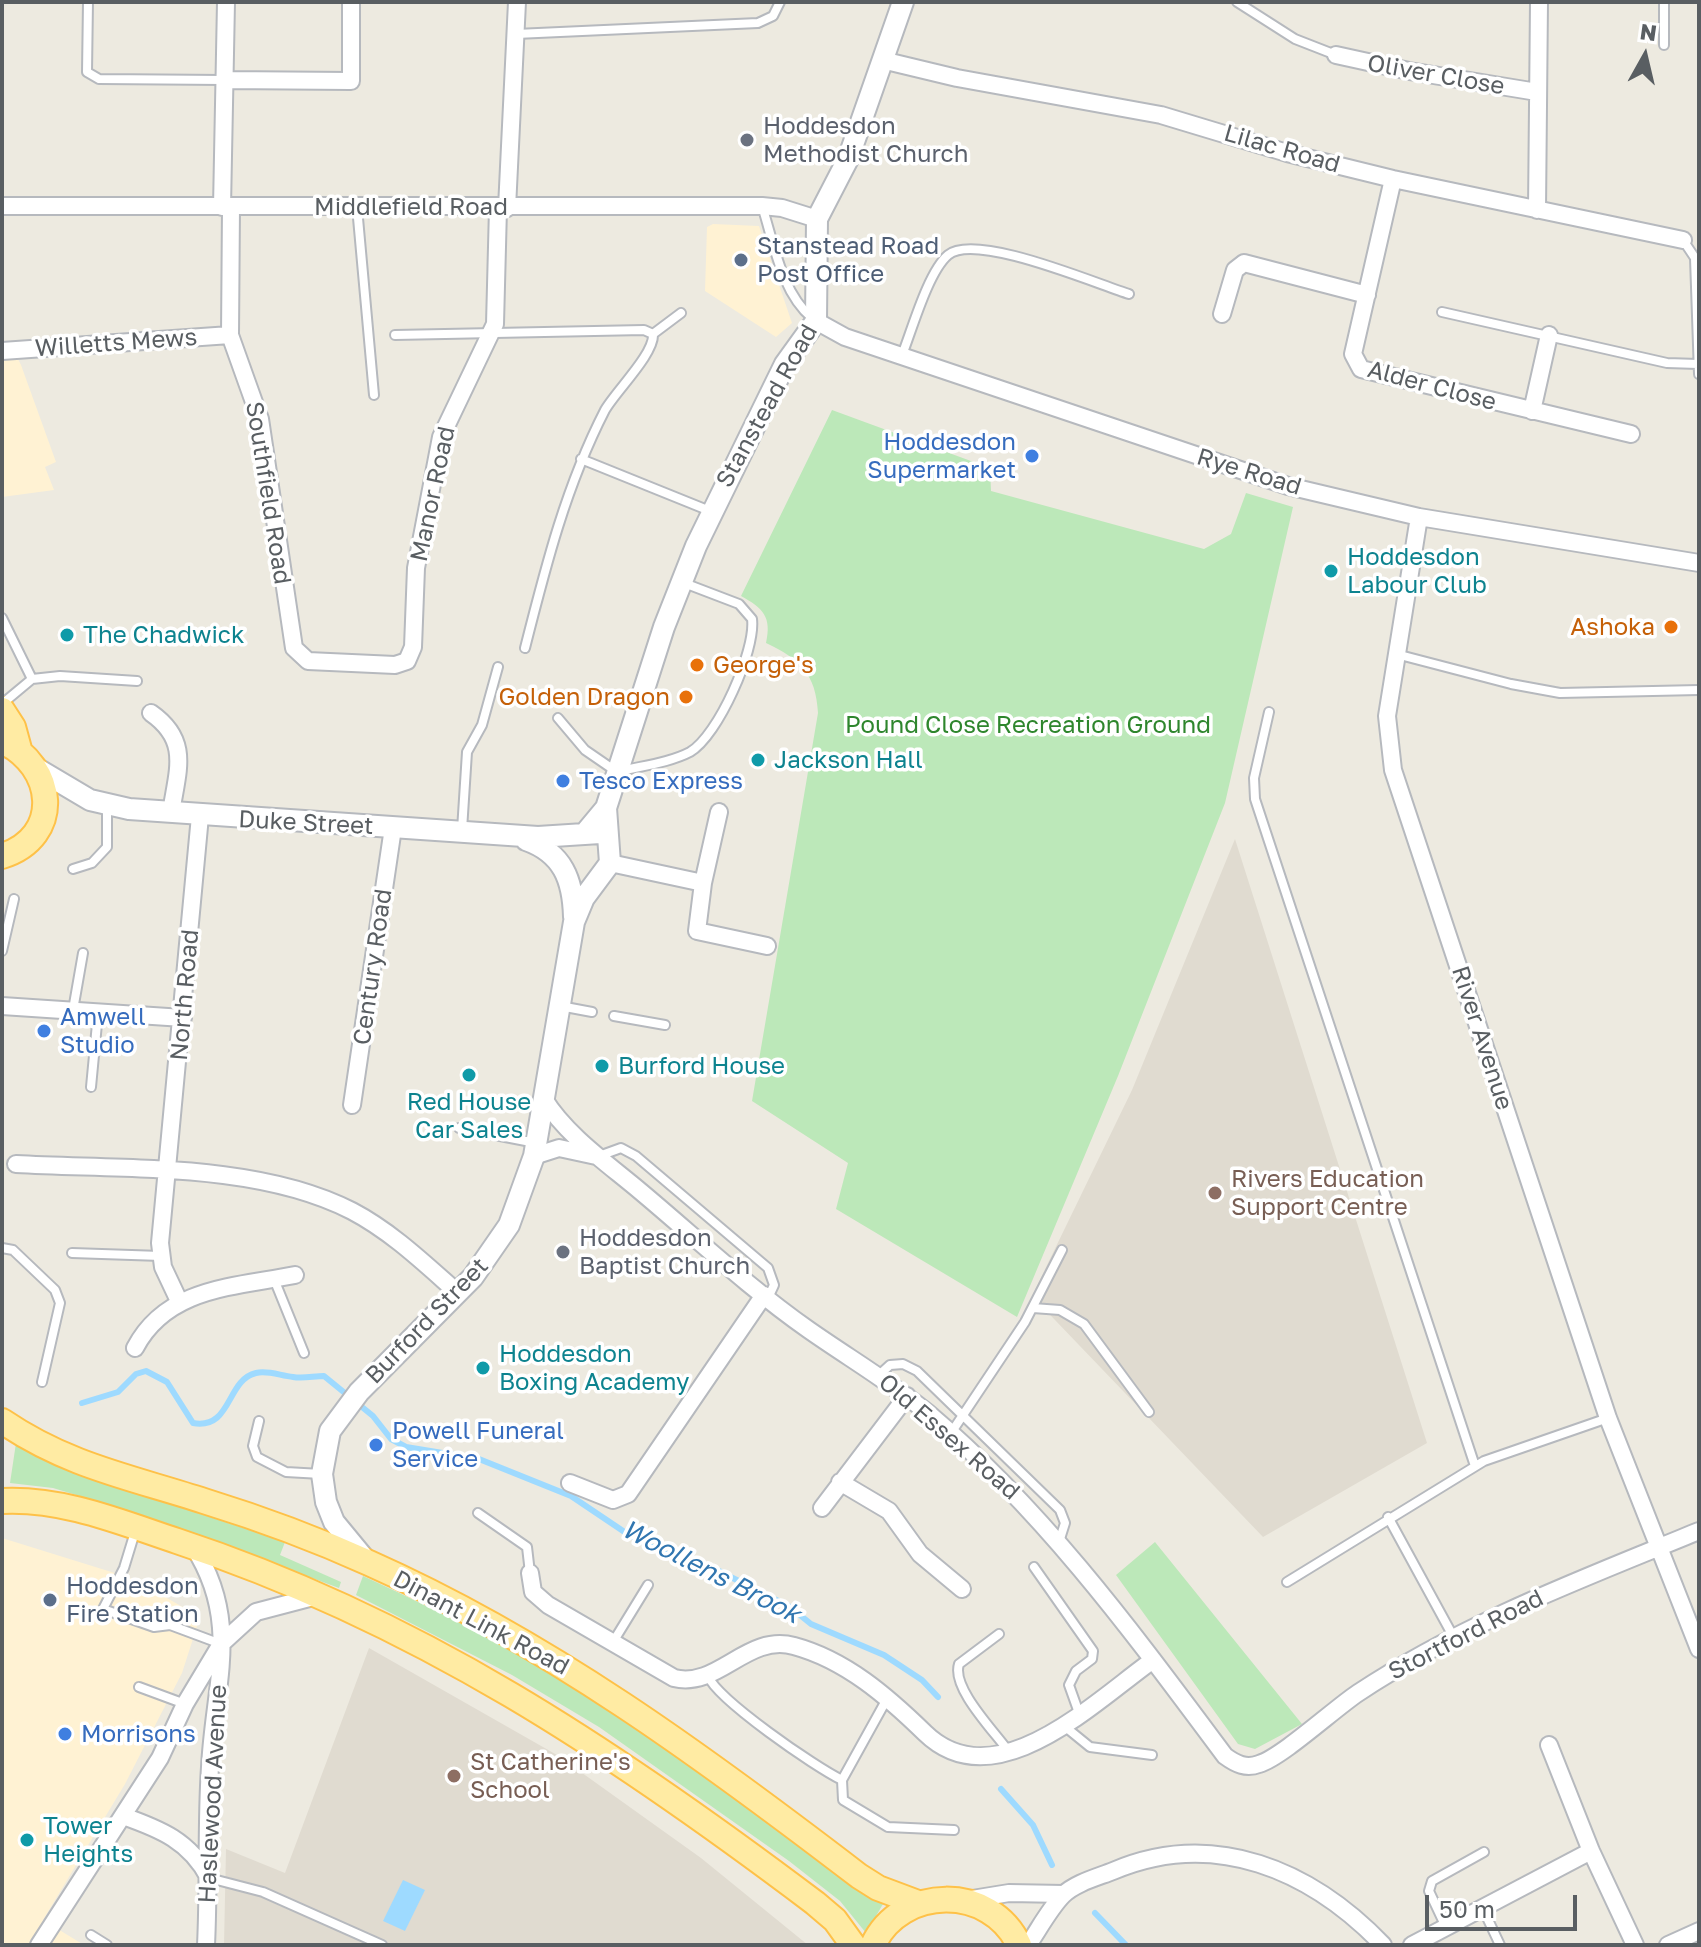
<!DOCTYPE html>
<html>
<head>
<meta charset="utf-8">
<style>
	body { margin:0 }
	#map { position:relative; width:1701px; height:1947px; overflow:hidden; background:#edeae0; font-family:"Golos Text",sans-serif }
	canvas { display:block }
	.frame { position:absolute; inset:0; border:4px solid #595e62; pointer-events:none }
	.north { position:absolute; left:1605px; top:16px; width:80px; height:80px; -webkit-text-stroke:6px #fff; paint-order:stroke; rotate:8deg; font-size:22px; font-weight:700; line-height:32px; text-align:center; color:#595e62 }
	.north::after { content:''; display:block; margin:auto; width:28px; height:36px; background:#595e62; clip-path:polygon(50% 0,100% 100%,50% 72%,0 100%) }
	.scale { position:absolute; left:1425px; top:1895px; width:152px; height:36px; box-sizing:border-box; border:4px solid #595e62; border-top:0; padding-left:10px; font-size:24px; line-height:28px; white-space:nowrap; color:#595e62; -webkit-text-stroke:6px #fff; paint-order:stroke }
</style>
</head>
<body>
<div id="map">
<canvas width="1701" height="1947"></canvas>
<div class="frame"></div>
<div class="north">N</div>
<div class="scale">50 m</div>
</div>
<script>
const context = document.querySelector('canvas').getContext('2d');
context.lineJoin = 'round';
function paint(path, color) {
  context.fillStyle = color;
  context.fill(path, 'evenodd');
}
function trace(path, color, width, dash) {
  context.strokeStyle = color;
  context.lineWidth = width;
  context.lineCap = dash ? 'butt' : 'round';
  context.setLineDash(dash || []);
  context.stroke(path);
}
function label(font, color, halo, rows, align = 'center') {
  context.font = font + ' "Golos Text",sans-serif';
  context.lineWidth = 7;
  context.setLineDash([]);
  context.textBaseline = 'middle';
  context.strokeStyle = halo;
  context.fillStyle = color;
  for (const [text, x, y, turn = 0] of rows) {
    context.save();
    context.translate(x, y);
    context.rotate((+turn || 0) * Math.PI / 180);
    context.textAlign = isNaN(turn) ? turn : align;
    if (halo) context.strokeText(text, 0, 0);
    context.fillText(text, 0, 0);
    context.restore();
  }
}
paint(new Path2D(`
	M 713,224 L 759,226 L 792,323 L 776,337 L 705,291 L 707,227 Z
	M 2,353 L 16,355 L 21,365 L 56,462 L 45,467 L 54,490 L 2,497 Z
	M 2,1538 L 134,1579 L 200,1617 L 182,1673 L 125,1784 L 43,1920 L 84,1945 L 2,1945 Z`), '#fff2d3');
paint(new Path2D(`
	M 1235,839 L 1427,1443 L 1263,1537 L 1032,1296 L 1132,1090 Z
	M 369,1648 L 557,1755 L 701,1858 L 808,1945 L 224,1945 L 226,1849 L 285,1873 Z`), '#e0dbd0');
paint(new Path2D(`
	M 832,410 L 990,468 L 991,491 L 1204,549 L 1231,534 L 1246,493 L 1293,507 L 1225,803 L 1118,1076 L 1017,1317 L 836,1209 L 848,1163 L 752,1101 L 818,713 C 816,674 800,659 766,643 C 772,617 763,608 741,596 Z
	M 16,1443 L 64,1468 L 285,1542 L 280,1555 L 341,1582 L 339,1588 L 133,1512 L 53,1488 L 10,1483 Z
	M 1155,1542 L 1302,1724 L 1255,1749 L 1238,1744 L 1116,1575 Z
	M 363,1576 C 413,1599 463,1623 510,1650 C 638,1722 755,1810 871,1899 L 883,1904 L 866,1933 L 840,1901 L 789,1861 L 599,1727 L 512,1675 L 356,1595 Z`), '#bce8b9');
paint(new Path2D(`
	M 403,1880 L 425,1890 L 405,1931 L 383,1921 Z`), '#9edaff');
trace(new Path2D(`
	M 82,1403 L 118,1392 L 136,1374 L 146,1371 L 167,1382 L 193,1423 C 232,1430 226,1380 256,1373 C 268,1370 281,1376 293,1377 C 303,1379 314,1376 324,1376 L 373,1416 L 391,1439 L 406,1447 L 479,1459 L 571,1496 L 629,1535 L 661,1552 L 715,1569 L 790,1607 L 811,1624 L 884,1655 L 922,1680 L 938,1697
	M 1001,1789 L 1033,1825 L 1052,1865
	M 1095,1913 L 1126,1945`), '#9edaff', 6);
const service = new Path2D(`
	M 88,2 L 87,72 L 99,79 L 224,80
	M 1237,2 L 1295,39 L 1336,55
	M 1664,2 L 1664,45
	M 516,34 L 758,23 L 773,16 L 780,2
	M 762,206 C 774,243 781,292 812,318
	M 357,207 L 374,395
	M 1683,240 L 1695,258 L 1699,374
	M 1442,312 L 1667,363 L 1698,364
	M 653,334 L 681,313
	M 395,335 L 644,330 L 653,334 C 655,353 616,391 605,410 C 566,486 546,565 525,648
	M 902,355 C 912,330 928,272 948,255 C 975,232 1094,283 1129,294
	M 581,459 L 710,511
	M 2,618 L 32,679 L 2,704
	M 1396,654 L 1511,684 L 1560,693 L 1699,690
	M 32,679 L 60,676 L 137,681
	M 1269,712 L 1254,778 L 1255,799 L 1475,1466
	M 558,718 L 585,750 L 617,772 C 640,766 669,763 690,752 C 718,736 756,650 752,619 L 739,604 L 684,583
	M 462,830 L 467,752 L 482,725 L 498,667
	M 73,869 L 92,863 L 107,847 L 107,806
	M 2,951 L 14,899
	M 560,1006 L 592,1012
	M 73,1010 L 83,953
	M 614,1016 L 665,1025
	M 91,1087 L 98,1013
	M 459,1128 L 536,1143
	M 599,1156 L 621,1148 L 636,1156 L 768,1268 L 774,1285 L 768,1298
	M 2,1248 L 13,1250 L 55,1290 L 60,1303 L 42,1382
	M 72,1253 L 161,1256
	M 274,1279 L 304,1353
	M 1033,1308 L 1060,1310 L 1084,1324 L 1149,1412
	M 879,1375 L 890,1365 L 903,1364 L 917,1371 L 1060,1510 L 1065,1523 L 1059,1542
	M 259,1421 L 253,1446 L 257,1457 L 286,1472 L 321,1474
	M 951,1433 L 1025,1322 L 1062,1250
	M 478,1513 L 527,1547 L 530,1573
	M 1388,1517 L 1453,1636
	M 135,1532 L 124,1568 L 103,1609 L 154,1627 L 170,1625 L 221,1644
	M 1034,1567 L 1093,1651 L 1092,1659 L 1076,1671 L 1069,1685 L 1079,1713
	M 1287,1582 L 1484,1461 L 1608,1418
	M 999,1634 L 959,1664 C 951,1688 995,1732 1009,1752
	M 613,1642 L 648,1585
	M 708,1676 C 718,1700 815,1767 842,1780
	M 139,1687 L 185,1704
	M 888,1697 L 842,1780 L 843,1800 L 888,1827 L 954,1830
	M 1063,1725 L 1090,1747 L 1152,1755
	M 209,1878 L 263,1892 L 382,1945
	M 1483,1909 L 1500,1945
	M 1445,1925 L 1429,1891 L 1432,1881 L 1484,1852
	M 91,1935 L 107,1945`);
const minor = new Path2D(`
	M 1336,55 L 1409,71 L 1537,92
	M 882,60 L 957,78 L 1161,115 L 1287,153 L 1393,179 L 1683,240
	M 224,80 L 351,81 L 351,2
	M 1393,179 L 1353,354 L 1361,369 L 1631,434
	M 2,206 L 762,206 L 782,208 L 817,219
	M 222,207 L 226,2
	M 231,207 L 230,335 L 260,419 L 294,648 L 308,661 L 395,665 L 407,661 L 413,647 L 416,568 L 441,437 L 495,324 L 498,208
	M 507,208 L 517,2
	M 1537,210 L 1539,2
	M 1222,314 L 1235,270 L 1244,263 L 1367,295
	M 816,321 L 845,337 L 1288,486 L 1419,517 L 1699,563
	M 2,351 L 230,335
	M 1532,411 L 1549,335
	M 1419,517 L 1387,716 L 1393,770 L 1608,1418 L 1699,1649
	M 151,713 C 191,741 177,771 171,813
	M 610,863 L 703,883 L 719,812
	M 703,883 L 697,931 L 767,946
	M 2,1006 L 183,1018
	M 544,1099 C 566,1135 608,1164 640,1191 C 695,1237 749,1288 809,1330 C 849,1358 890,1382 928,1413 C 1045,1512 1134,1634 1225,1756 C 1236,1764 1246,1769 1259,1764 C 1282,1757 1334,1709 1358,1693 C 1464,1623 1582,1579 1699,1531
	M 352,1105 L 393,828
	M 534,1156 L 559,1148 L 596,1156
	M 16,1164 C 122,1170 257,1162 352,1211 C 392,1232 425,1264 458,1293
	M 179,1301 L 163,1267 L 160,1243 L 200,816
	M 135,1348 C 167,1287 235,1287 295,1275
	M 840,1482 L 889,1511 L 920,1554 L 962,1589
	M 570,1483 L 613,1500 L 628,1494 L 764,1295
	M 822,1508 L 907,1396
	M 193,1546 C 242,1622 214,1684 210,1767 C 206,1826 209,1886 206,1945
	M 530,1573 L 533,1592 L 548,1605 L 674,1678 C 718,1689 747,1633 794,1646 C 846,1660 888,1697 925,1733 C 995,1801 1094,1702 1153,1660
	M 1549,1745 L 1591,1851 L 1635,1945
	M 123,1816 C 160,1829 190,1841 209,1878
	M 966,1900 L 1009,1893 L 1064,1894
	M 39,1945 L 160,1758 L 185,1704 L 221,1644 L 256,1612 L 317,1596
	M 1028,1945 C 1039,1929 1050,1908 1063,1895 C 1075,1883 1098,1877 1113,1871 C 1214,1828 1311,1870 1383,1945
	M 1412,1945 L 1591,1851
	M 1668,1945 L 1699,1931`);
const tertiary = new Path2D(`
	M 36,768 L 90,800 L 129,809 L 538,837 L 600,833
	M 586,832 L 606,808 L 664,627 L 696,546 L 785,364 L 816,321 L 817,219 L 848,159 L 903,2
	M 526,840 C 563,853 573,880 574,917
	M 367,1562 L 334,1522 L 326,1502 L 322,1474 L 330,1431 L 359,1392 L 473,1277 L 509,1225 L 534,1156 L 574,922 L 584,898 L 610,863 L 606,808`);
const primary = new Path2D(`
	M 2,710 L 13,727 L 19,749
	M 2,741 C 56,766 63,837 2,856
	M 2,1421 C 68,1466 130,1477 204,1501 C 259,1518 316,1539 369,1563 C 547,1642 705,1758 859,1876 L 878,1888 L 918,1903
	M 2,1501 C 63,1498 120,1522 177,1541 C 417,1620 615,1752 815,1903 L 835,1920 L 853,1945
	M 873,1945 C 901,1885 991,1884 1019,1945`);
trace(service, '#b6b9be', 12);
trace(minor, '#b6b9be', 20);
trace(tertiary, '#b6b9be', 24);
trace(primary, '#fec148', 28);
trace(service, '#fff', 8);
trace(minor, '#fff', 16);
trace(tertiary, '#fff', 20);
trace(primary, '#ffeba3', 24);
for (const [x, y, r, color] of [
	[747,140,8,"#6b7280"],
	[741,260,8,"#5c6f8a"],
	[1032,456,8,"#3f7fe0"],
	[1331,571,8,"#0f9aa8"],
	[1671,627,8,"#e8710a"],
	[67,635,8,"#0f9aa8"],
	[697,665,8,"#e8710a"],
	[686,697,8,"#e8710a"],
	[758,760,8,"#0f9aa8"],
	[563,781,8,"#3f7fe0"],
	[44,1031,8,"#3f7fe0"],
	[602,1066,8,"#0f9aa8"],
	[469,1075,8,"#0f9aa8"],
	[1215,1193,8,"#8d6e63"],
	[563,1252,8,"#6b7280"],
	[483,1368,8,"#0f9aa8"],
	[376,1445,8,"#3f7fe0"],
	[50,1600,8,"#5c6f8a"],
	[65,1734,8,"#3f7fe0"],
	[454,1776,8,"#8d6e63"],
	[27,1840,8,"#0f9aa8"]
]) {
  const dot = new Path2D();
  dot.arc(x, y, r, 0, 2 * Math.PI);
  context.fillStyle = color;
  context.fill(dot);
  trace(dot, '#fff', 3);
}
label('24px', '#595e62', '#fff', [
	["Oliver Close",1436,75,10],
	["Lilac Road",1282,149,16],
	["Middlefield Road",411,207],
	["Willetts Mews",116,343,-4],
	["Alder Close",1432,386,15],
	["Stanstead Road",767,406,-61],
	["Rye Road",1249,472,17],
	["Southfield Road",268,493,81],
	["Manor Road",433,494,-78],
	["Duke Street",306,823,3],
	["Century Road",373,967,-82],
	["North Road",185,995,-85],
	["River Avenue",1482,1038,72],
	["Burford Street",427,1321,-46],
	["Old Essex Road",949,1437,41],
	["Dinant Link Road",481,1623,28],
	["Stortford Road",1466,1635,-27],
	["Haslewood Avenue",213,1794,-87]
]);
label('24px', '#5b616d', '#fff', [
	["Hoddesdon",763,126],
	["Methodist Church",763,154],
	["Hoddesdon",579,1238],
	["Baptist Church",579,1266]
], 'left');
label('24px', '#4e5e75', '#fff', [
	["Stanstead Road",757,246],
	["Post Office",757,274],
	["Hoddesdon",66,1586],
	["Fire Station",66,1614]
], 'left');
label('24px', '#366cbe', '#fff', [
	["Hoddesdon",1016,442,"right"],
	["Supermarket",1016,470,"right"],
	["Tesco Express",579,781],
	["Amwell",60,1017],
	["Studio",60,1045],
	["Powell Funeral",392,1431],
	["Service",392,1459],
	["Morrisons",81,1734]
], 'left');
label('24px', '#0d838f', '#fff', [
	["Hoddesdon",1347,557],
	["Labour Club",1347,585],
	["The Chadwick",83,635],
	["Jackson Hall",774,760],
	["Burford House",618,1066],
	["Red House",469,1102,"center"],
	["Car Sales",469,1130,"center"],
	["Hoddesdon",499,1354],
	["Boxing Academy",499,1382],
	["Tower",43,1826],
	["Heights",43,1854]
], 'left');
label('24px', '#c56008', '#fff', [
	["Ashoka",1655,627],
	["George's",713,665,"left"],
	["Golden Dragon",670,697]
], 'right');
label('24px', '#2e862d', '#fff', [
	["Pound Close Recreation Ground",1028,725]
]);
label('24px', '#785e54', '#fff', [
	["Rivers Education",1231,1179],
	["Support Centre",1231,1207],
	["St Catherine's",470,1762],
	["School",470,1790]
], 'left');
label('italic 26px', '#3176b0', '#fff', [
	["Woollens Brook",711,1572,27]
]);
</script>
</body>
</html>
